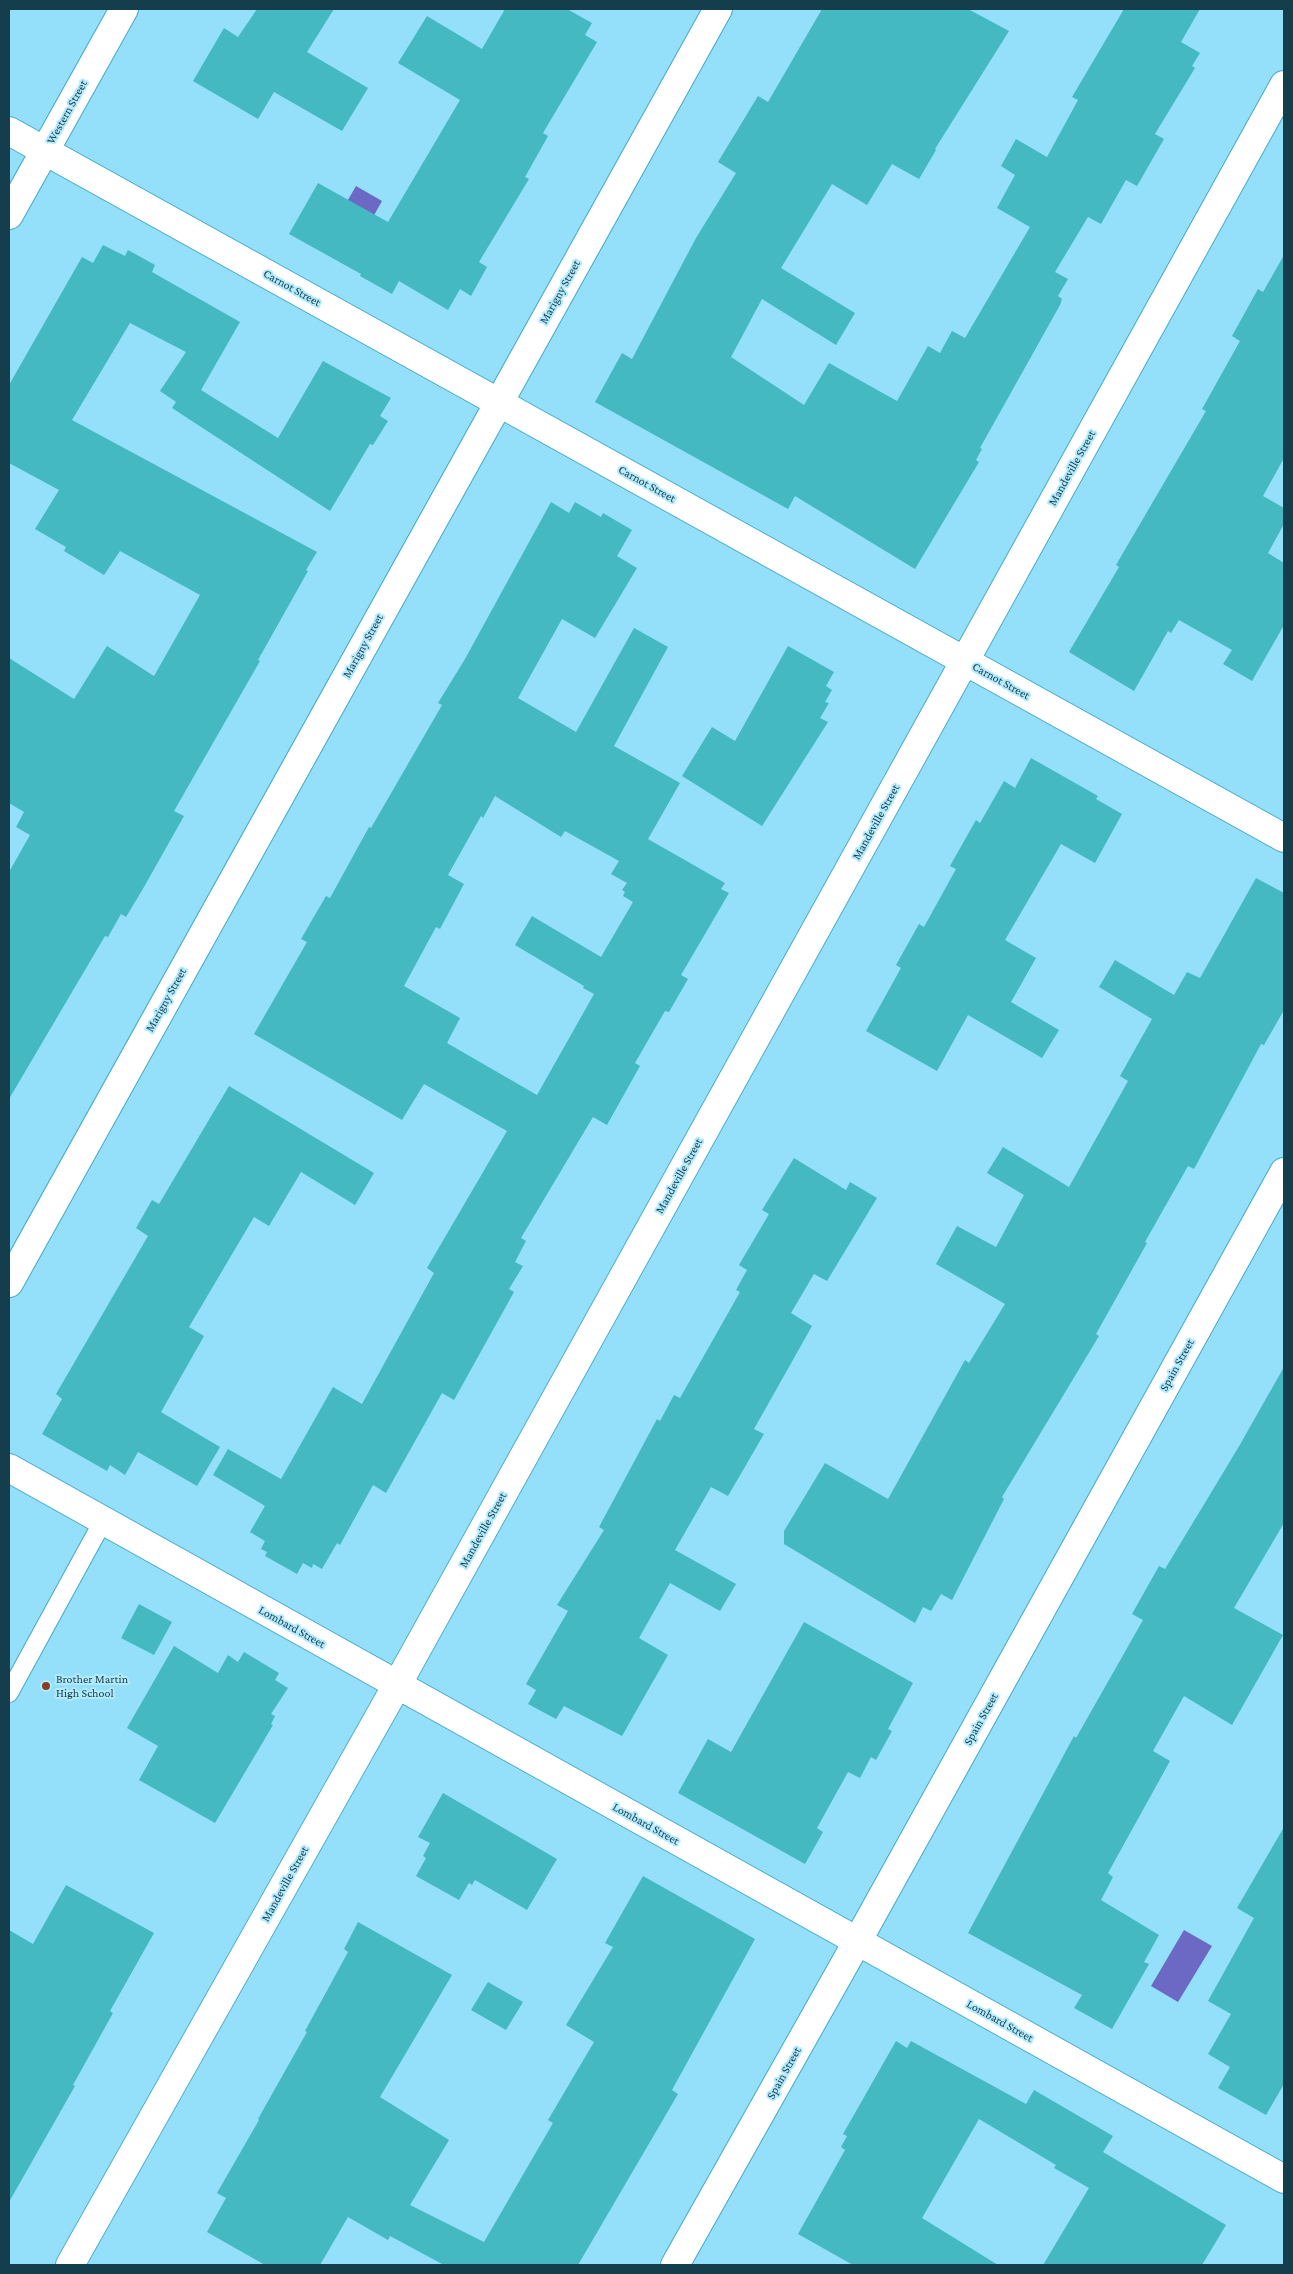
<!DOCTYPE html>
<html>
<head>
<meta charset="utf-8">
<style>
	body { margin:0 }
	#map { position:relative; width:1293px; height:2274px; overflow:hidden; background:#94dffa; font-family:"Crimson Pro",serif }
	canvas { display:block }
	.frame { position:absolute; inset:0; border:10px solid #143e4c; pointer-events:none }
</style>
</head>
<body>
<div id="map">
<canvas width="1293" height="2274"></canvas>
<div class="frame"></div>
</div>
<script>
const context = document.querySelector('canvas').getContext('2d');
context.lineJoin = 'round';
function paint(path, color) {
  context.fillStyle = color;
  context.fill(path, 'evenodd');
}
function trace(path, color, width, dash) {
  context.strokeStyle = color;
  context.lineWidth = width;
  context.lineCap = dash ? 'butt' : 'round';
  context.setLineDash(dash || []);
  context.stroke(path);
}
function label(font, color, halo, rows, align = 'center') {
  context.font = font + ' "Crimson Pro",serif';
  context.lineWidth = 4;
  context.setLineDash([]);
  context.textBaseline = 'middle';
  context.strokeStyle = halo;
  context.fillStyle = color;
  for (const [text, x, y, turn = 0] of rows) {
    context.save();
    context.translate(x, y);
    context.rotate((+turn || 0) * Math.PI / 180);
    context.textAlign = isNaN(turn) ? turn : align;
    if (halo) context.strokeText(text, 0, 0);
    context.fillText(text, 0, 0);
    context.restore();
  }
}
paint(new Path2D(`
	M 356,186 L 382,201 L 353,253 L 326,238 Z
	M 1184,1930 L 1212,1946 L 1178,2002 L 1151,1986 Z`), '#6b69c3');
paint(new Path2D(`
	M 257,9 L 334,9 L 307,52 L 368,88 L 342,131 L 274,92 L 258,119 L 193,81 L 224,28 L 238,37 Z
	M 505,9 L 567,9 L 592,23 L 585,35 L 597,42 L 543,133 L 548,136 L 525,177 L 529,179 L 479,262 L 487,267 L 471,296 L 460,289 L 448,310 L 399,281 L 392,294 L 360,276 L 361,274 L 289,234 L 318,183 L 388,222 L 460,100 L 398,63 L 427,16 L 482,49 Z
	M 822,9 L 968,9 L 1009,31 L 935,149 L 936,150 L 919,179 L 892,164 L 867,205 L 832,184 L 781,268 L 855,313 L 836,345 L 762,299 L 731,357 L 804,405 L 829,363 L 897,401 L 928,346 L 940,353 L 952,331 L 965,338 L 1030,227 L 997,208 L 1015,175 L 1001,166 L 1016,139 L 1047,157 L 1078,100 L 1072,97 L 1124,9 L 1200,9 L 1181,42 L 1200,53 L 1192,66 L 1195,68 L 1155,134 L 1164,139 L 1137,186 L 1126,180 L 1101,224 L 1088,217 L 1055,272 L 1068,279 L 1058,296 L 1062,299 L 1060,305 L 980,448 L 982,449 L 976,460 L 979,462 L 915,569 L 795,496 L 788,509 L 595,402 L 622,353 L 632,359 L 696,238 L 736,173 L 718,162 L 758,96 L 768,102 Z
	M 103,245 L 125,256 L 128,250 L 155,265 L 152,272 L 240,322 L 201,390 L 278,438 L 323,361 L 391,398 L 380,416 L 388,421 L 373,445 L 370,444 L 330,511 L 172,408 L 176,402 L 160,391 L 186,352 L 130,323 L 72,420 L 317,552 L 306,570 L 308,571 L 258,660 L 260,661 L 174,811 L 184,816 L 144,887 L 126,917 L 121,914 L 108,937 L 105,936 L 9,1099 L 9,872 L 30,835 L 16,827 L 24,812 L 9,803 L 9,658 L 74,699 L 107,646 L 154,676 L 200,595 L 120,551 L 104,575 L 64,551 L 66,547 L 35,529 L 59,490 L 9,463 L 9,385 L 82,257 L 93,263 Z
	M 1284,255 L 1284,458 L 1263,496 L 1284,508 L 1284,524 L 1268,553 L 1284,563 L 1284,625 L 1252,681 L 1223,664 L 1232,650 L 1179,620 L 1171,633 L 1168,631 L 1134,691 L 1069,652 L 1119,567 L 1116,565 L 1206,411 L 1202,409 L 1240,341 L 1232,336 L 1258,289 L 1263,292 Z
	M 551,502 L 569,513 L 575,502 L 601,517 L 603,513 L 632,530 L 617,556 L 637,568 L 595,638 L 562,619 L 518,698 L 576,732 L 634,628 L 668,647 L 614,746 L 680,783 L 648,839 L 725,883 L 721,889 L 729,893 L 681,975 L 688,979 L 669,1012 L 665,1011 L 635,1063 L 640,1066 L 607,1125 L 593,1117 L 521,1238 L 526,1241 L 515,1262 L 523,1266 L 509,1289 L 514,1292 L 454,1400 L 442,1393 L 386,1493 L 373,1485 L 340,1545 L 337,1543 L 322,1569 L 313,1564 L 312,1568 L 303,1563 L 297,1574 L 265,1556 L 267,1552 L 261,1549 L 265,1541 L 250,1532 L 265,1506 L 213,1475 L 228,1449 L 281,1479 L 333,1387 L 362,1404 L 434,1273 L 427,1268 L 507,1131 L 424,1084 L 402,1120 L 254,1034 L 307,942 L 301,939 L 326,896 L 330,898 L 369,827 L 371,828 L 442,705 L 438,703 L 465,659 ZM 495,796 L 561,837 L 565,831 L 619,861 L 611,874 L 627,883 L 622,890 L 625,892 L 623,896 L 633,902 L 601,957 L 532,916 L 515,945 L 584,986 L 583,988 L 594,994 L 537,1095 L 447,1043 L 460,1018 L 404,986 L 436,927 L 440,929 L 464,884 L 448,875 L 481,816 L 483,818 Z
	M 788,646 L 834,672 L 826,686 L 832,690 L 825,702 L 829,703 L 820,718 L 828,722 L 762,826 L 682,776 L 712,727 L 735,741 Z
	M 1031,758 L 1098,796 L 1096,799 L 1122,814 L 1095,863 L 1061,844 L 1005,940 L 1036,958 L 1011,1002 L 1059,1030 L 1042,1058 L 968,1015 L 937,1071 L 866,1031 L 901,968 L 896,965 L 919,924 L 924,927 L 956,869 L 950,866 L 976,820 L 980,823 L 1004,781 L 1015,788 Z
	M 1256,878 L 1284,893 L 1284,1010 L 1264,1045 L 1261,1044 L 1194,1169 L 1188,1166 L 1145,1242 L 1147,1243 L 1096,1334 L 1099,1336 L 1002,1497 L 1004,1499 L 952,1600 L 941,1594 L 931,1611 L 923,1607 L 915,1623 L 784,1544 L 784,1531 L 825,1463 L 888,1499 L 965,1360 L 969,1363 L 1005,1304 L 936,1264 L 957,1226 L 996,1247 L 1024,1195 L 987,1173 L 1003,1147 L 1069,1187 L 1128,1081 L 1120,1076 L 1152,1019 L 1099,987 L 1115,960 L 1174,995 L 1187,972 L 1200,978 Z
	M 229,1086 L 374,1173 L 355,1205 L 301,1172 L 269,1226 L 254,1217 L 189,1327 L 204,1336 L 161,1412 L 220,1447 L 197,1486 L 138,1452 L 125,1475 L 110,1465 L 107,1471 L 42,1434 L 62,1399 L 56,1394 L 148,1236 L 136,1228 L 152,1200 L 159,1204 Z
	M 794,1158 L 846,1190 L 850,1182 L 877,1198 L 827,1281 L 814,1274 L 791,1313 L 812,1326 L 754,1429 L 764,1434 L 728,1496 L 711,1487 L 675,1550 L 736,1584 L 720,1611 L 670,1583 L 639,1638 L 668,1655 L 622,1736 L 564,1706 L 556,1719 L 528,1704 L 536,1690 L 526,1684 L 568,1611 L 557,1605 L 604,1530 L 599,1527 L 657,1419 L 660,1421 L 674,1395 L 680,1398 L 740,1292 L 736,1290 L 747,1270 L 739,1265 L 769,1214 L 762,1210 Z
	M 1284,1367 L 1284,1523 L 1234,1608 L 1283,1635 L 1232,1725 L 1184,1696 L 1153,1751 L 1170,1761 L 1108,1873 L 1113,1877 L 1101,1900 L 1159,1935 L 1144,1962 L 1149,1964 L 1112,2029 L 1074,2008 L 1082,1995 L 968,1933 L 1074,1736 L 1076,1738 L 1143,1620 L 1132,1614 L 1159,1566 L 1165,1569 L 1238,1448 Z
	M 139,1604 L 172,1622 L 154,1655 L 121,1638 Z
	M 804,1622 L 913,1683 L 888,1729 L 892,1731 L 876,1760 L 871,1757 L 860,1778 L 848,1772 L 817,1828 L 823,1832 L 805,1864 L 678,1793 L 708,1739 L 731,1752 Z
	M 174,1646 L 218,1673 L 228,1655 L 238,1662 L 244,1652 L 279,1673 L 275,1680 L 288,1688 L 271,1714 L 275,1716 L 271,1724 L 273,1725 L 215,1823 L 139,1780 L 158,1746 L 127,1728 Z
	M 443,1793 L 557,1859 L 527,1910 L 475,1880 L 472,1885 L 469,1883 L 459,1900 L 416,1876 L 426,1858 L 423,1856 L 430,1843 L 418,1837 Z
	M 1284,1827 L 1284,2084 L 1266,2115 L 1218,2088 L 1230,2067 L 1208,2054 L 1231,2014 L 1208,2001 L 1254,1918 L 1237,1908 Z
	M 643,1876 L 755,1939 L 672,2090 L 678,2094 L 578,2265 L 444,2265 L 390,2236 L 388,2240 L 348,2217 L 320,2265 L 265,2265 L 207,2232 L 226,2198 L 217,2193 L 259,2120 L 258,2119 L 307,2032 L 305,2031 L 348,1952 L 344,1949 L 358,1922 L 452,1975 L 380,2097 L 449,2140 L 410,2205 L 484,2242 L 553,2123 L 548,2120 L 594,2042 L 566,2025 L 613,1947 L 605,1943 Z
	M 66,1885 L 154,1933 L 110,2011 L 113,2013 L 73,2085 L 75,2086 L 9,2202 L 9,1930 L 33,1944 Z
	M 488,1982 L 523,2002 L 506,2030 L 471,2010 Z
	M 896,2041 L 907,2048 L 911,2041 L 1026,2104 L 1034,2090 L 1113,2136 L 1103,2152 L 1226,2225 L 1202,2265 L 1043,2265 L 1089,2188 L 1054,2168 L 1056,2165 L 979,2119 L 922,2218 L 998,2265 L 853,2265 L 798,2234 L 845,2150 L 841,2147 L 847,2136 L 843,2134 Z`), '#44b9c2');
const lane = new Path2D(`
	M 9,1693 L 103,1521`);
const street = new Path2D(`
	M 9,131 L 1284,838
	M 9,215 L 124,9
	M 9,1283 L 718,9
	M 9,1468 L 1284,2179
	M 70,2265 L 397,1685 L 1284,85
	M 675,2265 L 857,1942 L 1284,1172`);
trace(lane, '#44a9c9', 20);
trace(street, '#44a9c9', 30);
trace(lane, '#fff', 18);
trace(street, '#fff', 28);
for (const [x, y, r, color] of [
	[46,1686,5,"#873f20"]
]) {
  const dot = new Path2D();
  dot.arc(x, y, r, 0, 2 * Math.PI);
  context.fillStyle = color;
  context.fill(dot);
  trace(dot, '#b3eafd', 2);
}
label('12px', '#143e4c', '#b3eafd', [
	["Western Street",67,112,-61],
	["Carnot Street",292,288,29],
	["Marigny Street",560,292,-61],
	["Mandeville Street",1072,468,-61],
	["Carnot Street",647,484,29],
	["Marigny Street",363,646,-61],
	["Carnot Street",1001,681,29],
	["Mandeville Street",876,822,-61],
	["Marigny Street",166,1000,-61],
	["Mandeville Street",679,1176,-61],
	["Spain Street",1177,1365,-61],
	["Mandeville Street",483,1530,-61],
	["Lombard Street",292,1627,29],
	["Spain Street",981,1719,-61],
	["Lombard Street",646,1824,29],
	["Mandeville Street",285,1884,-61],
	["Lombard Street",1000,2021,29],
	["Spain Street",784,2073,-61]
]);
label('12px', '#143e4c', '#b3eafd', [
	["Brother Martin",56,1679],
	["High School",56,1693]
], 'left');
</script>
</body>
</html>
